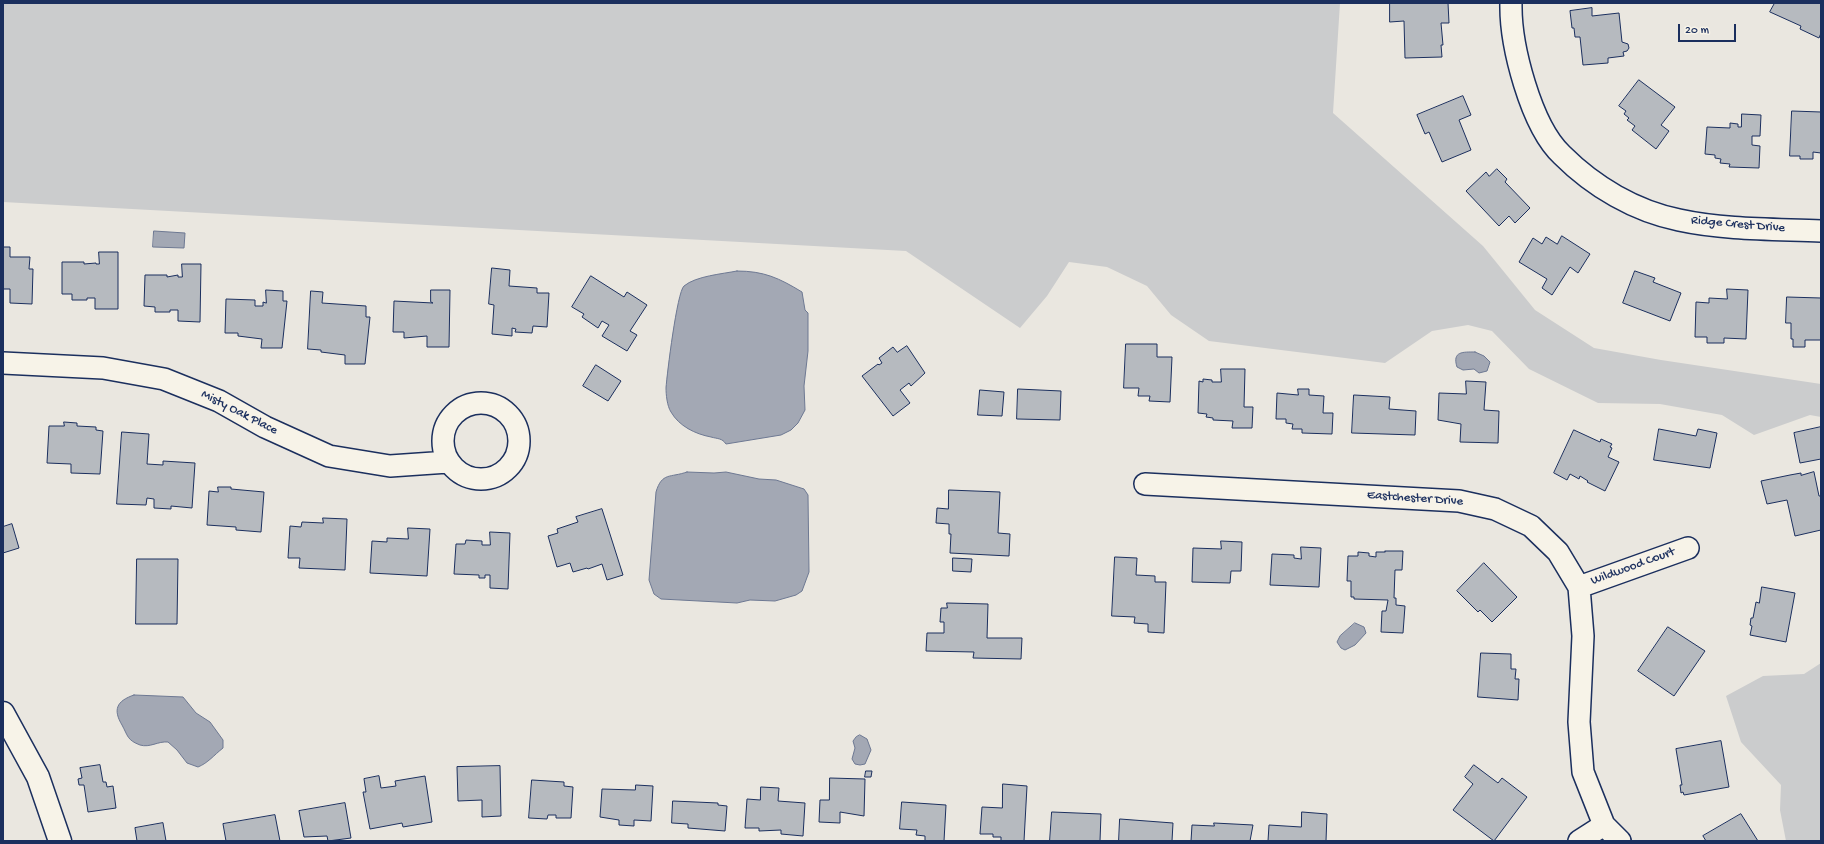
<!DOCTYPE html>
<html>
<head>
<meta charset="utf-8">
<style>
	body { margin:0 }
	#map { position:relative; width:1824px; height:844px; overflow:hidden; background:#eae7e0; font-family:"Gochi Hand",sans-serif }
	canvas { display:block }
	.frame { position:absolute; inset:0; border:4px solid #1b2f5e; pointer-events:none }
	.scale { position:absolute; left:1678px; top:24px; width:58px; height:18px; box-sizing:border-box; border:2px solid #1b2f5e; border-top:0; padding-left:5px; font-size:12px; line-height:14px; white-space:nowrap; color:#1b2f5e; -webkit-text-stroke:3px #f7f3e8; paint-order:stroke }
</style>
</head>
<body>
<div id="map">
<canvas width="1824" height="844"></canvas>
<div class="frame"></div>
<div class="scale">20 m</div>
</div>
<script>
const context = document.querySelector('canvas').getContext('2d');
context.lineJoin = 'round';
function paint(path, color) {
  context.fillStyle = color;
  context.fill(path, 'evenodd');
}
function trace(path, color, width, dash) {
  context.strokeStyle = color;
  context.lineWidth = width;
  context.lineCap = dash ? 'butt' : 'round';
  context.setLineDash(dash || []);
  context.stroke(path);
}
function label(font, color, halo, rows, align = 'center') {
  context.font = font + ' "Gochi Hand",sans-serif';
  context.lineWidth = 3.5;
  context.setLineDash([]);
  context.textBaseline = 'middle';
  context.strokeStyle = halo;
  context.fillStyle = color;
  for (const [text, x, y, turn = 0] of rows) {
    context.save();
    context.translate(x, y);
    context.rotate((+turn || 0) * Math.PI / 180);
    context.textAlign = isNaN(turn) ? turn : align;
    if (halo) context.strokeText(text, 0, 0);
    context.fillText(text, 0, 0);
    context.restore();
  }
}
paint(new Path2D(`
	M 3,3 L 1340,3 L 1333,113 L 1483,246 L 1535,310 L 1594,348 L 1661,360 L 1821,384 L 1821,417 L 1810,415 L 1754,435 L 1722,415 L 1660,404 L 1598,403 L 1529,369 L 1492,331 L 1468,325 L 1432,331 L 1385,363 L 1209,341 L 1171,315 L 1147,286 L 1107,267 L 1069,262 L 1047,296 L 1020,328 L 906,251 L 3,202 Z
	M 1821,663 L 1821,841 L 1786,841 L 1780,810 L 1781,785 L 1741,742 L 1726,696 L 1763,676 L 1804,674 Z`), '#cbcccd');
const water = new Path2D(`
	M 154,231 L 185,233 L 184,248 L 153,247 Z
	M 737,271 C 764,271 779,278 802,292 L 805,310 L 808,313 L 808,351 L 804,386 L 805,410 L 798,423 L 791,430 L 781,435 L 726,444 C 722,438 718,439 711,437 C 695,434 679,426 671,412 C 667,406 666,394 666,388 C 667,374 677,292 684,286 C 696,276 722,274 737,271 Z
	M 1475,352 L 1484,356 L 1490,362 L 1487,371 L 1479,373 L 1474,369 L 1463,370 L 1457,367 C 1452,351 1463,352 1475,352 Z
	M 687,472 L 714,473 L 726,472 L 759,479 L 776,480 L 804,489 L 808,495 L 809,572 L 802,591 L 796,595 L 775,601 L 750,600 L 737,603 L 661,599 L 654,594 L 649,580 L 656,492 C 662,472 670,478 687,472 Z
	M 1355,623 L 1364,627 L 1366,633 L 1355,645 L 1345,650 L 1341,648 L 1337,642 L 1340,636 Z
	M 134,695 L 183,697 L 196,713 L 210,722 L 223,740 L 223,748 C 214,755 208,763 198,767 L 187,763 L 177,750 L 168,742 C 158,741 150,748 140,745 C 127,740 128,736 122,725 C 113,710 116,701 134,695 Z
	M 860,735 L 867,739 L 871,750 L 865,764 L 860,765 L 855,764 L 852,759 L 855,748 L 853,741 L 856,737 Z`);
paint(water, '#a3a8b4');
trace(water, '#6d7892', 1);
const building = new Path2D(`
	M 1390,3 L 1448,3 L 1449,23 L 1441,23 L 1443,45 L 1441,45 L 1442,57 L 1405,58 L 1404,21 L 1390,22 Z
	M 1775,3 L 1821,3 L 1821,33 L 1819,38 L 1800,29 L 1801,26 L 1770,12 Z
	M 1592,8 L 1592,16 L 1619,13 L 1622,42 L 1628,44 L 1629,48 L 1627,51 L 1623,52 L 1624,56 L 1608,58 L 1608,63 L 1583,65 L 1580,37 L 1575,37 L 1574,28 L 1572,28 L 1570,11 Z
	M 1639,80 L 1675,107 L 1661,125 L 1669,131 L 1656,149 L 1632,130 L 1635,126 L 1627,120 L 1629,118 L 1624,114 L 1626,111 L 1619,106 Z
	M 1463,96 L 1471,115 L 1459,120 L 1471,150 L 1442,162 L 1429,132 L 1425,134 L 1417,115 Z
	M 1792,111 L 1821,112 L 1821,153 L 1813,152 L 1813,159 L 1800,159 L 1800,156 L 1790,156 Z
	M 1742,114 L 1761,115 L 1760,136 L 1752,136 L 1752,145 L 1760,146 L 1759,168 L 1729,167 L 1730,164 L 1720,163 L 1721,159 L 1715,158 L 1715,155 L 1705,154 L 1707,127 L 1730,128 L 1730,123 L 1738,124 L 1738,127 L 1741,127 Z
	M 1497,169 L 1507,179 L 1505,182 L 1530,208 L 1515,223 L 1509,216 L 1499,226 L 1466,191 L 1486,172 L 1489,176 Z
	M 1562,236 L 1590,254 L 1578,273 L 1570,267 L 1552,295 L 1542,288 L 1547,279 L 1519,262 L 1533,238 L 1542,244 L 1546,237 L 1557,244 Z
	M 3,247 L 10,247 L 10,257 L 30,257 L 29,269 L 33,269 L 32,304 L 10,303 L 10,289 L 3,289 Z
	M 99,252 L 118,252 L 118,309 L 95,309 L 95,298 L 87,298 L 87,300 L 72,300 L 72,294 L 62,294 L 62,262 L 84,262 L 84,264 L 96,263 L 96,264 L 99,264 Z
	M 182,264 L 201,264 L 200,322 L 178,321 L 178,310 L 170,310 L 170,312 L 155,312 L 155,307 L 144,306 L 145,275 L 167,275 L 167,277 L 178,275 L 178,277 L 182,277 Z
	M 492,268 L 510,270 L 509,286 L 537,288 L 537,293 L 549,293 L 547,327 L 533,326 L 532,333 L 515,332 L 516,329 L 512,328 L 512,336 L 492,334 L 494,305 L 489,304 Z
	M 1635,271 L 1655,278 L 1653,282 L 1681,293 L 1670,321 L 1623,303 Z
	M 591,276 L 624,297 L 627,292 L 647,305 L 630,331 L 637,335 L 627,351 L 602,336 L 609,325 L 602,321 L 598,328 L 582,317 L 584,314 L 572,307 Z
	M 1727,289 L 1748,290 L 1746,339 L 1724,338 L 1724,343 L 1707,343 L 1707,337 L 1695,337 L 1696,302 L 1709,303 L 1709,298 L 1727,299 Z
	M 266,290 L 283,291 L 283,301 L 287,301 L 282,348 L 261,348 L 262,339 L 238,336 L 238,333 L 225,333 L 226,299 L 255,300 L 255,306 L 263,306 L 263,302 L 266,303 Z
	M 431,290 L 450,290 L 449,347 L 427,347 L 427,336 L 404,338 L 404,332 L 393,332 L 394,301 L 433,303 L 431,302 Z
	M 311,291 L 323,292 L 322,303 L 366,306 L 366,317 L 370,317 L 365,364 L 345,364 L 345,355 L 321,352 L 321,350 L 308,349 Z
	M 1787,297 L 1821,298 L 1821,340 L 1805,340 L 1805,347 L 1793,347 L 1793,339 L 1791,339 L 1791,323 L 1786,323 Z
	M 1126,344 L 1157,344 L 1157,357 L 1172,357 L 1170,402 L 1149,401 L 1150,396 L 1138,396 L 1139,388 L 1124,388 Z
	M 907,346 L 925,373 L 911,386 L 909,383 L 900,390 L 910,403 L 893,416 L 862,376 L 878,364 L 879,365 L 882,363 L 879,358 L 893,347 L 897,352 Z
	M 596,365 L 621,381 L 608,401 L 583,386 Z
	M 1221,369 L 1245,369 L 1244,407 L 1253,407 L 1252,428 L 1232,428 L 1233,421 L 1213,420 L 1213,418 L 1206,417 L 1207,414 L 1198,413 L 1199,381 L 1203,382 L 1203,379 L 1212,380 L 1212,382 L 1221,382 Z
	M 1466,381 L 1486,382 L 1484,410 L 1499,411 L 1498,443 L 1460,442 L 1461,424 L 1438,420 L 1439,393 L 1466,394 Z
	M 1018,389 L 1061,391 L 1060,420 L 1017,419 Z
	M 1298,389 L 1309,389 L 1309,395 L 1324,396 L 1323,413 L 1333,413 L 1332,434 L 1302,433 L 1302,429 L 1292,429 L 1293,424 L 1286,423 L 1286,419 L 1276,419 L 1277,393 L 1298,395 Z
	M 980,390 L 1004,392 L 1002,416 L 978,415 Z
	M 1354,395 L 1390,397 L 1389,409 L 1416,411 L 1415,435 L 1352,433 Z
	M 64,422 L 77,423 L 77,426 L 96,427 L 96,430 L 103,431 L 100,474 L 71,473 L 71,464 L 47,463 L 49,426 L 64,426 Z
	M 1821,427 L 1821,459 L 1800,463 L 1794,433 Z
	M 1659,429 L 1696,436 L 1698,429 L 1717,433 L 1710,468 L 1654,460 Z
	M 1574,430 L 1600,442 L 1601,439 L 1612,444 L 1610,447 L 1612,448 L 1608,457 L 1619,462 L 1605,491 L 1587,482 L 1588,481 L 1580,476 L 1579,479 L 1570,474 L 1567,480 L 1554,473 Z
	M 122,432 L 149,434 L 147,464 L 163,465 L 163,461 L 195,463 L 192,508 L 171,506 L 171,509 L 154,508 L 154,499 L 147,498 L 146,505 L 117,504 Z
	M 1814,472 L 1819,496 L 1821,496 L 1821,530 L 1795,536 L 1787,500 L 1767,504 L 1761,481 L 1790,475 L 1801,473 L 1801,475 Z
	M 218,487 L 231,487 L 231,489 L 264,492 L 261,532 L 236,530 L 236,527 L 207,525 L 209,491 L 218,492 Z
	M 949,490 L 1000,492 L 998,533 L 1010,534 L 1009,556 L 950,553 L 951,534 L 949,534 L 949,524 L 936,523 L 937,508 L 948,509 Z
	M 602,509 L 623,575 L 607,580 L 602,564 L 588,569 L 587,568 L 573,572 L 570,563 L 557,567 L 548,536 L 558,533 L 557,529 L 578,522 L 576,517 Z
	M 323,518 L 347,519 L 345,570 L 299,568 L 300,558 L 288,558 L 290,526 L 301,527 L 302,522 L 323,523 Z
	M 12,524 L 19,548 L 3,553 L 3,527 Z
	M 408,528 L 430,529 L 427,576 L 370,573 L 372,541 L 387,542 L 387,538 L 408,539 Z
	M 490,532 L 510,533 L 508,589 L 490,588 L 490,575 L 485,575 L 485,578 L 479,578 L 479,575 L 454,574 L 456,544 L 465,544 L 466,540 L 482,541 L 482,545 L 490,545 Z
	M 1221,541 L 1242,542 L 1241,571 L 1231,571 L 1230,583 L 1192,582 L 1193,548 L 1221,549 Z
	M 1301,547 L 1321,548 L 1319,587 L 1270,585 L 1272,554 L 1294,555 L 1294,558 L 1301,559 Z
	M 1385,551 L 1403,551 L 1402,570 L 1395,570 L 1394,598 L 1396,598 L 1396,605 L 1405,606 L 1403,633 L 1381,632 L 1382,611 L 1386,611 L 1388,600 L 1354,599 L 1354,597 L 1351,597 L 1351,581 L 1347,581 L 1348,556 L 1358,556 L 1358,552 L 1369,553 L 1369,556 L 1376,557 L 1376,552 L 1385,552 Z
	M 1115,557 L 1137,558 L 1136,575 L 1155,576 L 1155,582 L 1166,582 L 1164,633 L 1148,632 L 1148,624 L 1134,623 L 1135,617 L 1112,616 Z
	M 953,558 L 972,559 L 971,572 L 953,571 Z
	M 137,559 L 178,559 L 177,624 L 136,624 Z
	M 1484,563 L 1517,597 L 1492,622 L 1480,610 L 1478,612 L 1457,591 Z
	M 1762,587 L 1795,593 L 1786,642 L 1750,635 L 1752,626 L 1750,625 L 1751,618 L 1753,618 L 1756,602 L 1759,603 Z
	M 947,603 L 988,604 L 987,638 L 1022,638 L 1021,659 L 973,658 L 974,652 L 926,651 L 927,633 L 944,633 L 944,622 L 940,622 L 941,608 L 947,608 Z
	M 1668,627 L 1705,651 L 1674,696 L 1638,671 Z
	M 1481,653 L 1511,654 L 1511,669 L 1516,669 L 1515,679 L 1519,679 L 1518,700 L 1478,697 Z
	M 1721,741 L 1729,787 L 1684,795 L 1683,792 L 1681,793 L 1680,785 L 1682,785 L 1676,749 Z
	M 100,765 L 103,782 L 106,782 L 107,787 L 113,786 L 116,808 L 88,812 L 84,785 L 79,785 L 78,779 L 82,778 L 80,768 Z
	M 1474,765 L 1498,783 L 1502,778 L 1527,797 L 1494,841 L 1453,810 L 1473,784 L 1465,777 Z
	M 500,766 L 501,816 L 482,817 L 482,800 L 458,801 L 457,767 Z
	M 866,771 L 872,771 L 871,777 L 865,777 Z
	M 379,776 L 381,788 L 396,786 L 395,781 L 425,776 L 432,822 L 403,827 L 402,823 L 370,829 L 363,792 L 366,792 L 364,779 Z
	M 830,778 L 865,779 L 864,816 L 840,812 L 840,823 L 819,822 L 820,800 L 829,800 Z
	M 532,780 L 564,782 L 564,786 L 573,787 L 571,818 L 556,818 L 556,815 L 548,815 L 547,819 L 529,818 Z
	M 1003,784 L 1027,786 L 1024,841 L 1001,841 L 1001,837 L 993,837 L 993,834 L 980,834 L 982,807 L 1002,808 Z
	M 636,785 L 653,786 L 651,821 L 634,820 L 634,826 L 619,825 L 619,820 L 600,817 L 602,789 L 635,790 Z
	M 761,787 L 779,788 L 778,801 L 805,803 L 803,836 L 781,834 L 781,830 L 759,831 L 759,828 L 745,828 L 747,799 L 760,800 Z
	M 673,801 L 718,803 L 718,805 L 727,806 L 725,831 L 688,828 L 688,824 L 672,823 Z
	M 902,802 L 946,805 L 944,841 L 925,841 L 925,836 L 916,835 L 917,830 L 900,829 Z
	M 345,803 L 351,838 L 328,841 L 327,836 L 304,837 L 299,811 Z
	M 1052,812 L 1101,814 L 1100,841 L 1050,841 Z
	M 1302,812 L 1327,814 L 1326,841 L 1268,841 L 1269,825 L 1301,827 Z
	M 1741,814 L 1758,841 L 1706,841 L 1703,836 Z
	M 275,815 L 280,841 L 226,841 L 223,824 Z
	M 1120,819 L 1173,823 L 1172,841 L 1119,841 Z
	M 163,823 L 166,841 L 137,841 L 135,828 Z
	M 1214,823 L 1253,825 L 1250,841 L 1191,841 L 1192,825 L 1214,826 Z`);
paint(building, '#b6babf');
trace(building, '#1b2f5e', 1);
const minor = new Path2D(`
	M 1511,3 C 1510,45 1531,126 1562,155 C 1594,187 1635,211 1679,220 C 1725,230 1774,229 1821,231
	M 3,363 L 103,368 L 164,379 L 219,401 L 265,427 L 329,456 L 390,466 L 448,462
	M443 441a38 38 0 1 1 76 0a38 38 0 1 1-76 0Z
	M 1145,484 L 1459,501 L 1495,509 L 1531,526 L 1558,552 L 1579,587 L 1583,636 L 1579,722 L 1583,772 L 1604,825 L 1620,841
	M 1579,587 L 1688,548
	M 1579,841 L 1604,825`);
const secondary = new Path2D(`
	M 3,713 L 38,777 L 60,841`);
trace(minor, '#1b2f5e', 24);
trace(secondary, '#1b2f5e', 25);
trace(minor, '#f7f3e8', 21);
trace(secondary, '#f7f3e8', 22);
label('13px', '#1b2f5e', '#f7f3e8', [
	["Ridge Crest Drive",1738,225,5],
	["Misty Oak Place",239,413,27],
	["Eastchester Drive",1415,499,4],
	["Wildwood Court",1633,567,-20]
]);
</script>
</body>
</html>
